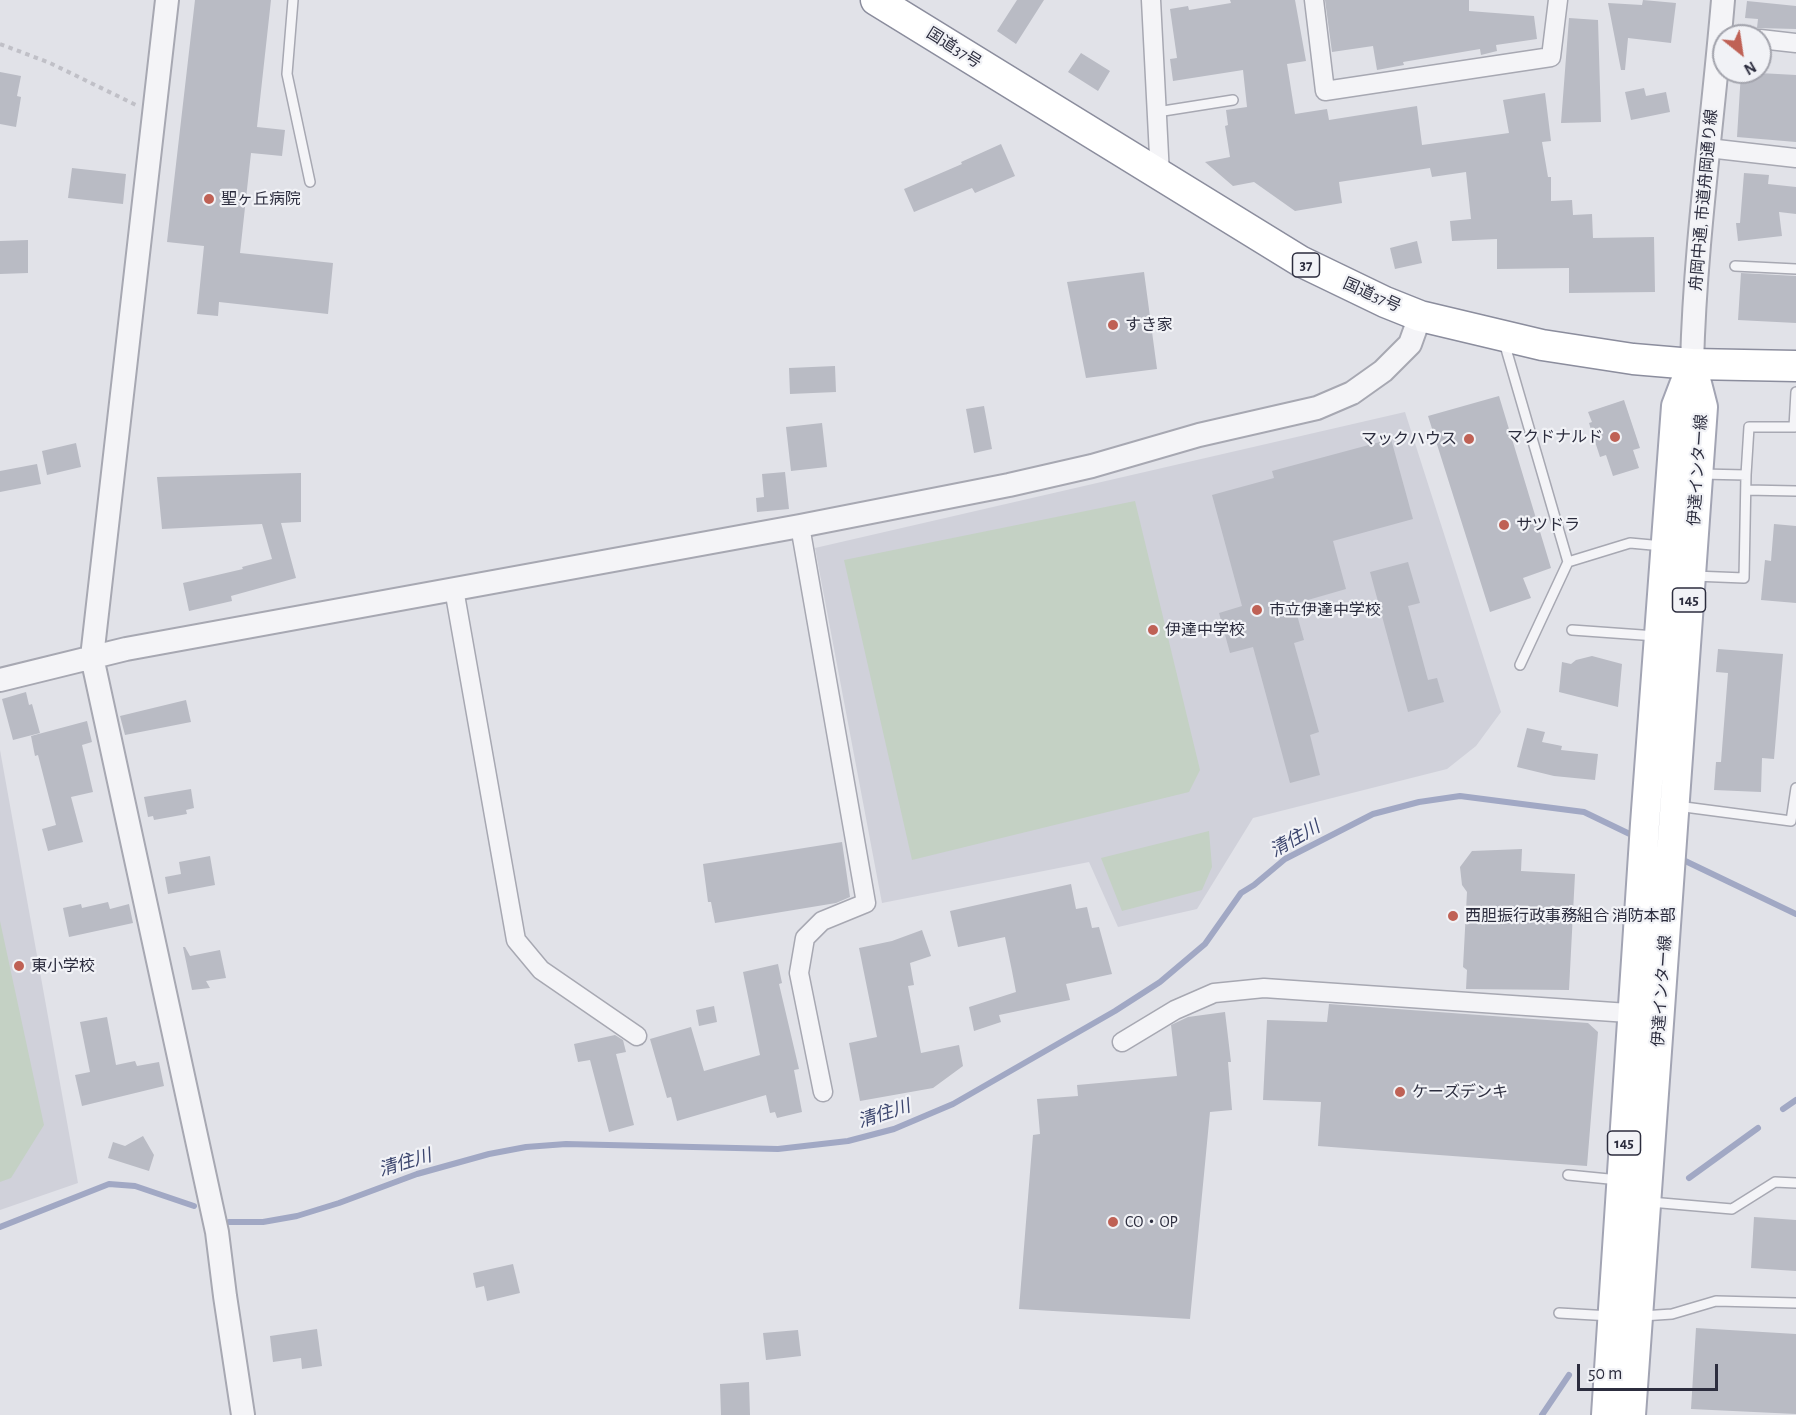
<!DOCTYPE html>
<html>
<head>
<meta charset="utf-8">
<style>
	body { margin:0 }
	#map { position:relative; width:1796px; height:1415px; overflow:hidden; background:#e1e2e8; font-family:"Alegreya Sans",sans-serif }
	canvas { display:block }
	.north { position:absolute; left:1712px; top:24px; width:60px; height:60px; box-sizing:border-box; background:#f1f2f6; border:2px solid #a2a3ac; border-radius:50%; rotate:150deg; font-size:16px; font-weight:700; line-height:24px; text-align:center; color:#2c2d3e }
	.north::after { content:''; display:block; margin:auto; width:21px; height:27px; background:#bf6155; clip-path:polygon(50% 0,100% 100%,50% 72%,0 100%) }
	.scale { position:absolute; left:1577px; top:1364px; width:141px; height:27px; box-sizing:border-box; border:3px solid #2c2d3e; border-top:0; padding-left:8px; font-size:18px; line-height:21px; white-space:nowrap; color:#2c2d3e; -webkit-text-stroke:4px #f1f2f6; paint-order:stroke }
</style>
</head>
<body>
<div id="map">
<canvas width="1796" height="1415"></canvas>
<div class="north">N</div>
<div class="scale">50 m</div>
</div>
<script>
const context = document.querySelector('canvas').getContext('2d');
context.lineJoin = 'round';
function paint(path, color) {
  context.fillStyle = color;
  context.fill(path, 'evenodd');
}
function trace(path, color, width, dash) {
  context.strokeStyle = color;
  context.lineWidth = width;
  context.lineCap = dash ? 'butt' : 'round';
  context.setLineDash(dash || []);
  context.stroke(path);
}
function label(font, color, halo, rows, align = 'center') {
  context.font = font + ' "Alegreya Sans","Noto Sans JP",sans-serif';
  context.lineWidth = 4.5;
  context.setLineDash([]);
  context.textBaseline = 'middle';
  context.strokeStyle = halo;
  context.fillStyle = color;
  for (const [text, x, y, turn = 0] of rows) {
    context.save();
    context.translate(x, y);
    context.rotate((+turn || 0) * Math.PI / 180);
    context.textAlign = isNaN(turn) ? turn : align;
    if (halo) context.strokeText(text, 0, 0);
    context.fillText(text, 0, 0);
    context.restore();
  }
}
paint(new Path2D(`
	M 1405,412 L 1501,712 L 1476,746 L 1447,769 L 1253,818 L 1197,909 L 1118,927 L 1089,862 L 882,903 L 815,548 Z
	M 0,750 L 78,1183 L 0,1210 Z`), '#d0d1da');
paint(new Path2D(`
	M 1135,501 L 1200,770 L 1189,792 L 912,860 L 844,560 Z
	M 1209,831 L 1212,867 L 1202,890 L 1122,911 L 1101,858 Z
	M 0,921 L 44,1125 L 11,1178 L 0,1182 Z`), '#c4d1c4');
trace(new Path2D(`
	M 1679,858 L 1796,914
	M 1783,1109 L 1796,1100
	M 1689,1178 L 1758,1128
	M 229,1222 L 263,1222 L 297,1216 L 339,1203 L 417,1174 L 489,1154 L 526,1147 L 566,1144 L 778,1149 L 848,1141 L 894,1129 L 953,1104 L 1115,1011 L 1160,982 L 1205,944 L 1241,893 L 1254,885 L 1285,859 L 1373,814 L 1419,802 L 1460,796 L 1584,812 L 1638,838
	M 0,1227 L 109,1184 L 135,1186 L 194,1206
	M 1542,1415 L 1569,1375`), '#a1a8c4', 6);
paint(new Path2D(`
	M 195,0 L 271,0 L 257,127 L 285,130 L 282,156 L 251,153 L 240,253 L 333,263 L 328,314 L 219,302 L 218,316 L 197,314 L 204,246 L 167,242 Z
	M 1017,0 L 1044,0 L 1016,44 L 997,31 Z
	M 1230,0 L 1295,0 L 1306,61 L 1287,64 L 1295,114 L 1327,109 L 1329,120 L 1417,106 L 1422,145 L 1509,133 L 1503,100 L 1545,93 L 1551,141 L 1542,142 L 1548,177 L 1551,177 L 1551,201 L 1572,200 L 1573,215 L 1592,214 L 1593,238 L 1654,237 L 1655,292 L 1569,293 L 1569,268 L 1497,269 L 1497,239 L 1452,241 L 1450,221 L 1471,219 L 1466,172 L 1432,177 L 1430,168 L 1339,182 L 1342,203 L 1295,211 L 1254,182 L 1233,186 L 1205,162 L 1230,157 L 1225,126 L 1228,125 L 1226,110 L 1247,107 L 1243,70 L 1173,81 L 1170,59 L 1177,58 L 1170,9 L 1188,6 L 1189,10 L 1231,3 Z
	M 1325,0 L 1469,0 L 1469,11 L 1534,16 L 1537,39 L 1496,45 L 1497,51 L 1481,55 L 1480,49 L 1403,62 L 1404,65 L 1377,70 L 1373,46 L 1332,52 Z
	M 1643,0 L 1676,3 L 1671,43 L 1628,38 L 1625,70 L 1621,70 L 1608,3 L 1642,5 Z
	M 1747,1 L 1796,6 L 1796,29 L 1757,28 L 1758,19 L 1745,18 Z
	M 1569,18 L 1598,20 L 1601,122 L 1561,123 Z
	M 1081,53 L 1110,71 L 1098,91 L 1068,72 Z
	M 0,72 L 21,76 L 17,96 L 21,97 L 16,127 L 0,124 Z
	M 1741,72 L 1796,75 L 1796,142 L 1737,137 Z
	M 1644,88 L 1646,96 L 1666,92 L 1670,112 L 1631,120 L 1625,92 Z
	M 1001,144 L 1015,176 L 975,193 L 972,188 L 914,212 L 904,189 L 962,164 L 961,162 Z
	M 72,168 L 126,174 L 123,204 L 68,198 Z
	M 1744,173 L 1769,175 L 1768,184 L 1796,187 L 1796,214 L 1779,212 L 1782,236 L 1738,241 L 1736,223 L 1740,223 Z
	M 28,240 L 28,273 L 0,274 L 0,241 Z
	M 1417,241 L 1422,263 L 1395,269 L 1390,248 Z
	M 1144,272 L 1157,369 L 1086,378 L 1067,282 Z
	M 1741,273 L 1796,276 L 1796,323 L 1738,320 Z
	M 835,366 L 836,392 L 790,394 L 789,368 Z
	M 1499,396 L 1551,568 L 1523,578 L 1531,598 L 1490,612 L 1428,416 Z
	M 1624,400 L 1640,448 L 1633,450 L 1639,468 L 1613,476 L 1606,455 L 1600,457 L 1589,423 L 1592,422 L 1588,412 Z
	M 984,406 L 992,449 L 974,453 L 966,409 Z
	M 822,423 L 827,467 L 791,471 L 786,427 Z
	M 1391,439 L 1413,519 L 1333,541 L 1346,589 L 1294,604 L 1304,640 L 1294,643 L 1319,732 L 1310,735 L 1320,775 L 1290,783 L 1253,647 L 1230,653 L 1219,613 L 1242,606 L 1212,495 L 1274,478 L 1272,471 Z
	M 76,443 L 81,467 L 47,475 L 42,451 Z
	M 37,464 L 41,484 L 0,492 L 0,471 Z
	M 785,472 L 789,509 L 757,512 L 756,498 L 764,497 L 762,474 Z
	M 301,473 L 301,522 L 281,523 L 296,578 L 231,596 L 232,601 L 189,611 L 183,583 L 243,569 L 242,567 L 272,559 L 262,524 L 162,529 L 157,477 Z
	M 1774,524 L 1796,526 L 1796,603 L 1761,600 L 1765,560 L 1771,561 Z
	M 1408,562 L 1420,603 L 1408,606 L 1428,680 L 1437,678 L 1444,702 L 1408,712 L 1370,572 Z
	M 1718,649 L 1783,654 L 1774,759 L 1762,758 L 1761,792 L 1714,790 L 1716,762 L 1721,762 L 1728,673 L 1716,672 Z
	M 1592,656 L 1622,664 L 1618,707 L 1559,692 L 1562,662 L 1571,664 L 1576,660 Z
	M 26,692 L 29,705 L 32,704 L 40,733 L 13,740 L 2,699 Z
	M 186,700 L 191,722 L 125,735 L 120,716 Z
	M 87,721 L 92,742 L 82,745 L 93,792 L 71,797 L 83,842 L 48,851 L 42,829 L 56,825 L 38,755 L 35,756 L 31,736 Z
	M 1527,728 L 1545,732 L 1542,742 L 1562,746 L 1561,750 L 1598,754 L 1595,780 L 1554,776 L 1517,767 Z
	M 191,789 L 194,808 L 186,810 L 187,814 L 154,820 L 153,816 L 148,817 L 144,797 Z
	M 842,842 L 850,897 L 836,903 L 715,923 L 711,902 L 708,902 L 703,864 Z
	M 1522,849 L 1521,871 L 1575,874 L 1569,990 L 1466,989 L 1467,970 L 1463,967 L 1467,892 L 1462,885 L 1460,867 L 1472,851 Z
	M 210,856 L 215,885 L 168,894 L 165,877 L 181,874 L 179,862 Z
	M 1071,884 L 1076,909 L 1087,907 L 1092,928 L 1099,927 L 1112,974 L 1066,984 L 1070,1000 L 999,1015 L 1001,1022 L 974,1031 L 969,1007 L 1016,992 L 1012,971 L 1005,937 L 958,947 L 950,911 Z
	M 108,902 L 110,909 L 129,904 L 133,923 L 69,937 L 63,908 L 81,904 L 82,908 Z
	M 922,930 L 931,956 L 910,963 L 914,985 L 908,986 L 921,1053 L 959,1045 L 963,1066 L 933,1088 L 860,1101 L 849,1043 L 877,1037 L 859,948 L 892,941 Z
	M 183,947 L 185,947 L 190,956 L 220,950 L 226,978 L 206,981 L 210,988 L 192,990 Z
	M 778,964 L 782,983 L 779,984 L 799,1069 L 794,1070 L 802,1112 L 777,1118 L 775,1112 L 770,1113 L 766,1095 L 677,1121 L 671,1097 L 667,1098 L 650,1039 L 691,1027 L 704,1071 L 760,1055 L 743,972 Z
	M 1329,1004 L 1588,1023 L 1598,1032 L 1587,1166 L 1318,1146 L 1321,1102 L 1263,1100 L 1267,1020 L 1327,1022 Z
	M 714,1006 L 717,1022 L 699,1026 L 696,1010 Z
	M 1225,1012 L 1231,1062 L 1228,1062 L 1232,1110 L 1210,1112 L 1190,1319 L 1019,1309 L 1033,1135 L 1040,1134 L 1037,1099 L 1078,1096 L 1077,1085 L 1177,1076 L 1171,1025 L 1188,1017 Z
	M 107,1017 L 116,1065 L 135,1061 L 137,1066 L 159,1062 L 164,1086 L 82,1106 L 75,1075 L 90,1072 L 80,1022 Z
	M 615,1035 L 623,1040 L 626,1052 L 616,1054 L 634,1125 L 609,1132 L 590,1060 L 578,1062 L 574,1044 Z
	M 143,1136 L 154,1155 L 149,1171 L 108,1158 L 113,1142 L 125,1146 Z
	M 1754,1217 L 1796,1220 L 1796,1271 L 1751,1268 Z
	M 513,1264 L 520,1293 L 487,1301 L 484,1286 L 476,1288 L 473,1273 Z
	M 1696,1328 L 1796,1334 L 1796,1414 L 1691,1409 Z
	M 317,1329 L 322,1366 L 302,1369 L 301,1358 L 273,1362 L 270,1336 Z
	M 798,1330 L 801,1356 L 766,1360 L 763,1333 Z
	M 749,1382 L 750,1415 L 721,1415 L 720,1384 Z`), '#b9bbc4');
const service = new Path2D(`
	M 293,0 L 287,74 L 310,182
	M 1157,112 L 1233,100
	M 1735,266 L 1796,269
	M 1504,342 L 1568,562
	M 1701,474 L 1746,475 L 1749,427 L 1794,427 L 1796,392
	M 1746,490 L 1796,491
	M 1694,576 L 1744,578 L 1746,475
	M 1572,630 L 1656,636
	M 1520,665 L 1568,562 L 1630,543 L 1663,546
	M 1677,806 L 1791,821 L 1796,788
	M 1568,1175 L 1619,1180
	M 1650,1202 L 1732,1209 L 1775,1182 L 1796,1183
	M 1559,1313 L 1611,1316
	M 1642,1316 L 1672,1314 L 1716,1301 L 1796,1303`);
const minor = new Path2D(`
	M 1151,0 L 1160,175
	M 1314,0 L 1325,91 L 1551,57 L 1558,0
	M 1760,39 L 1796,43
	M 1708,148 L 1796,158
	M 800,526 L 866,903 L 822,921 L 805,938 L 799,973 L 823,1092
	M 454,589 L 516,940 L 541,970 L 637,1036
	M 1122,1042 L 1175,1010 L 1214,993 L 1264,988 L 1643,1014`);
const tertiary = new Path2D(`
	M 167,0 L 92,657 L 217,1232 L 225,1296 L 243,1415
	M 1692,364 C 1695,243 1713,121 1723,0
	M 0,680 L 126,649 L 800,526 L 1009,485 L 1092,466 L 1199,435 L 1317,408 L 1352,393 L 1383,371 L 1410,344 L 1420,316`);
const primary = new Path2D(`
	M 1606,1415 L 1645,824 L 1676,406 L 1692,364
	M 1631,1415 L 1703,407 L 1692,364`);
const trunk = new Path2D(`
	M 876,0 L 1300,261 L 1385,302 L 1420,316 L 1542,345 L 1633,359 L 1692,364 L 1796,366`);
trace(service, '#a7a8b2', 12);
trace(minor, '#a7a8b2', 21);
trace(tertiary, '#a7a8b2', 26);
trace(primary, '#a2a4b3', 32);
trace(trunk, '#8b8d9d', 33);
trace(new Path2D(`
	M 0,44 L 50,63 L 136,105`), '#c0c0c7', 4, [4.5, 4.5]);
trace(service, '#f4f4f7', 9);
trace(minor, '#f4f4f7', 18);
trace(tertiary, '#f4f4f7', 22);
trace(primary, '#fff', 28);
trace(trunk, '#fff', 30);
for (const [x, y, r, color] of [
	[209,199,6,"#bf6155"],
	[1113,325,6,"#bf6155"],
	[1615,437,6,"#bf6155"],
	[1469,439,6,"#bf6155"],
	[1504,525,6,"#bf6155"],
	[1257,610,6,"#bf6155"],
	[1153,630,6,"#bf6155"],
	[1453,916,6,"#bf6155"],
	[19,966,6,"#bf6155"],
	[1400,1092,6,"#bf6155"],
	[1113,1222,6,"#bf6155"]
]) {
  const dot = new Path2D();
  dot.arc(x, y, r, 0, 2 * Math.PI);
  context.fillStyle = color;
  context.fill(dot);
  trace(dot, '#f1f2f6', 2);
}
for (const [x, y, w] of [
	[1306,265,27],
	[1689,600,33],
	[1624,1143,33]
]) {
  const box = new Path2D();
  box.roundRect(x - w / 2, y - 12, w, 24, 4.5);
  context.fillStyle = '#f1f2f6';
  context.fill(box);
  trace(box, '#2c2d3e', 1.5);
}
label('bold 15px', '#2c2d3e', null, [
	["37",1306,265],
	["145",1689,600],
	["145",1624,1143]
]);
label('16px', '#2c2d3e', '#f1f2f6', [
	["国道37号",954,48,32],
	["舟岡中通, 市道舟岡通り線",1704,200,-85],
	["国道37号",1372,295,24],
	["伊達インター線",1698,470,-86],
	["伊達インター線",1662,991,-86]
]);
label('16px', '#2c2d3e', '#f1f2f6', [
	["聖ヶ丘病院",221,199],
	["すき家",1125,325],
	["マクドナルド",1603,437,"right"],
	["マックハウス",1457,439,"right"],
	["サツドラ",1516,525],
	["市立伊達中学校",1269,610],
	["伊達中学校",1165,630],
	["西胆振行政事務組合 消防本部",1465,916],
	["東小学校",31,966],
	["ケーズデンキ",1412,1092],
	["CO・OP",1125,1222]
], 'left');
label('italic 18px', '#3a446d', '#f1f2f6', [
	["清住川",1295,839,-30],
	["清住川",884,1114,-18],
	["清住川",405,1163,-17]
]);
</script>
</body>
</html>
